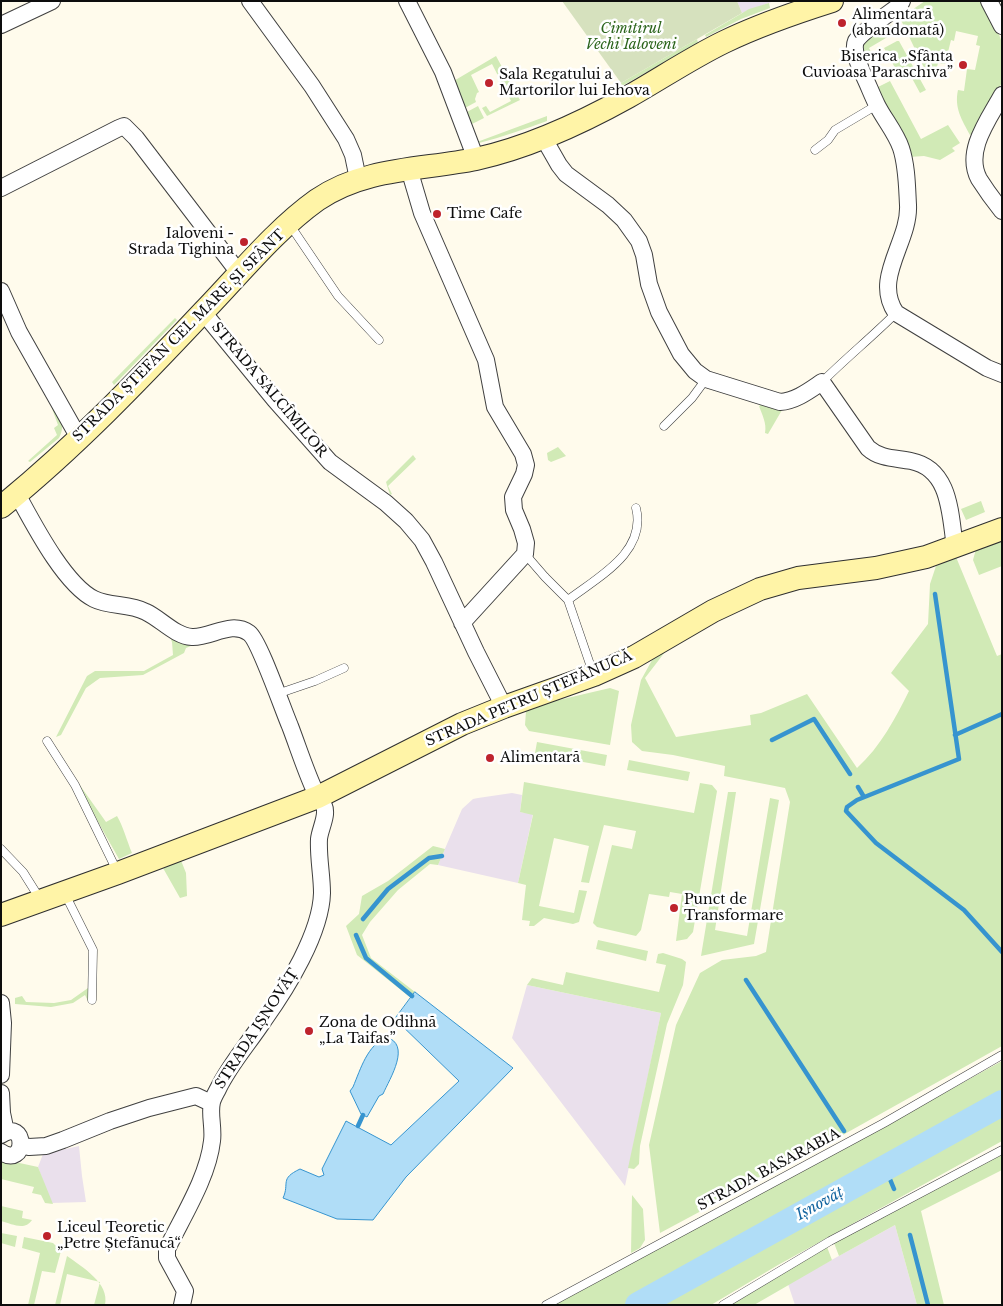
<!DOCTYPE html>
<html>
<head>
<meta charset="utf-8">
<style>
	body { margin:0 }
	#map { position:relative; width:1003px; height:1306px; overflow:hidden; background:#fffbec; font-family:"Libre Baskerville",serif }
	canvas { display:block }
	.frame { position:absolute; inset:0; border:2px solid #0d0d0d; pointer-events:none }
</style>
</head>
<body>
<div id="map">
<canvas width="1003" height="1306"></canvas>
<div class="frame"></div>
</div>
<script>
const context = document.querySelector('canvas').getContext('2d');
context.lineJoin = 'round';
function paint(path, color) {
  context.fillStyle = color;
  context.fill(path, 'evenodd');
}
function trace(path, color, width, dash) {
  context.strokeStyle = color;
  context.lineWidth = width;
  context.lineCap = dash ? 'butt' : 'round';
  context.setLineDash(dash || []);
  context.stroke(path);
}
function label(font, color, halo, rows, align = 'center') {
  context.font = font + ' "Libre Baskerville",serif';
  context.lineWidth = 5;
  context.setLineDash([]);
  context.textBaseline = 'middle';
  context.strokeStyle = halo;
  context.fillStyle = color;
  for (const [text, x, y, turn = 0] of rows) {
    context.save();
    context.translate(x, y);
    context.rotate((+turn || 0) * Math.PI / 180);
    context.textAlign = isNaN(turn) ? turn : align;
    if (halo) context.strokeText(text, 0, 0);
    context.fillText(text, 0, 0);
    context.restore();
  }
}
paint(new Path2D(`
	M 737,1 L 774,1 L 742,13 Z
	M 512,793 L 522,795 L 520,812 L 533,814 L 518,883 L 438,865 L 462,809 L 473,799 L 478,798 Z
	M 527,985 L 661,1013 L 625,1186 L 512,1038 Z
	M 79,1146 L 82,1176 L 86,1202 L 51,1203 L 38,1167 L 43,1154 Z
	M 895,1225 L 917,1305 L 795,1305 L 788,1284 Z`), '#eae0ec');
paint(new Path2D(`
	M 925,1 L 983,1 L 994,20 L 1002,43 L 1002,82 L 994,99 L 975,132 L 970,135 C 962,120 954,108 958,90 L 964,91 L 967,69 L 975,70 L 980,46 L 976,45 L 978,36 L 956,31 L 954,41 L 951,40 L 945,64 L 938,63 L 934,77 L 932,79 L 928,76 L 900,18 Z
	M 769,3 L 770,8 L 741,19 L 706,37 L 705,35 L 749,9 Z
	M 890,25 L 894,31 L 891,35 L 869,48 L 874,58 L 865,62 L 861,44 Z
	M 697,39 L 698,43 L 622,86 L 621,83 Z
	M 897,41 L 899,41 L 926,90 L 920,93 L 907,69 L 898,73 L 884,48 Z
	M 496,56 L 520,100 L 487,116 L 482,108 L 486,106 L 490,112 L 511,101 L 492,64 L 471,75 L 479,92 L 477,93 L 475,99 L 476,102 L 463,109 L 452,82 Z
	M 890,81 L 921,139 L 948,125 L 960,143 L 952,148 L 955,151 L 940,160 L 924,156 L 909,157 L 878,87 Z
	M 478,106 L 484,118 L 470,125 L 465,113 Z
	M 547,116 L 547,121 C 525,129 502,137 479,143 L 477,142 Z
	M 175,318 L 177,320 L 114,385 L 112,382 Z
	M 50,403 C 58,414 67,424 59,438 L 30,462 L 28,461 L 57,435 L 54,428 L 58,425 Z
	M 763,403 L 782,410 L 768,434 L 765,433 C 767,423 762,415 759,406 Z
	M 558,447 L 566,456 L 551,462 L 548,460 L 547,453 Z
	M 413,455 L 416,459 L 388,486 L 392,494 L 390,495 L 386,482 Z
	M 981,501 L 985,512 L 966,520 L 961,509 Z
	M 1002,539 L 1002,566 L 979,575 L 973,560 L 976,549 Z
	M 956,557 L 997,656 L 1002,654 L 1002,1046 L 841,1136 L 660,1233 L 649,1145 L 676,1025 L 700,973 L 722,960 L 756,956 L 766,952 L 790,802 L 785,788 L 724,776 L 725,766 L 673,755 L 642,751 L 632,742 L 631,725 L 641,680 L 656,653 L 665,652 L 645,678 L 676,737 L 751,725 L 750,715 L 761,713 L 807,694 L 857,768 C 881,746 895,719 909,691 L 891,673 L 928,624 L 930,584 L 936,566 Z
	M 168,632 L 198,643 L 186,648 L 184,653 L 143,675 L 100,678 L 86,688 L 61,735 L 56,737 L 87,676 L 95,671 L 144,671 L 173,655 L 172,642 Z
	M 610,688 L 619,691 L 610,745 L 529,731 L 525,725 L 526,711 L 546,703 Z
	M 537,742 L 607,755 L 605,766 L 535,753 Z
	M 629,760 L 690,772 L 688,781 L 627,770 Z
	M 524,782 L 694,813 L 700,783 L 712,785 L 717,791 L 693,932 L 687,939 L 676,941 L 682,894 L 670,892 L 669,897 L 649,894 L 641,930 L 636,936 L 597,927 L 593,923 L 612,845 L 632,849 L 636,831 L 604,825 L 589,883 L 581,882 L 589,846 L 554,838 L 539,906 L 574,913 L 579,890 L 587,891 L 579,922 L 573,924 L 544,918 L 534,926 L 529,926 L 530,921 L 522,920 L 526,885 L 518,883 L 533,815 L 520,812 Z
	M 79,784 L 106,822 L 117,816 C 123,826 127,841 132,853 L 119,859 L 93,813 Z
	M 728,792 L 736,792 L 715,930 L 747,936 L 770,798 L 779,800 L 754,944 L 701,956 Z
	M 433,846 L 445,849 L 438,865 L 430,864 L 398,890 L 370,922 L 362,935 L 371,958 L 415,992 L 411,998 L 357,955 L 346,926 L 359,914 L 362,896 L 388,881 Z
	M 180,858 L 186,873 L 187,896 L 180,898 L 163,868 Z
	M 598,940 L 648,951 L 646,961 L 596,949 Z
	M 663,953 L 682,959 L 686,962 L 683,985 L 667,1024 L 640,1146 L 639,1164 L 634,1169 L 628,1168 L 661,1013 L 527,985 L 532,978 L 563,985 L 566,972 L 659,992 L 666,965 L 656,963 L 658,954 Z
	M 88,988 L 88,1001 L 85,995 L 73,1003 L 51,1007 L 15,1004 L 15,998 L 22,996 L 26,1002 L 54,1003 L 71,1000 Z
	M 1002,1061 L 1002,1141 L 778,1265 L 711,1305 L 554,1305 L 834,1154 Z
	M 1002,1153 L 1002,1170 L 921,1211 L 944,1305 L 917,1305 L 895,1225 L 839,1256 L 834,1243 Z
	M 1,1159 L 38,1167 L 53,1204 L 45,1203 L 41,1195 L 32,1193 L 34,1187 L 1,1179 Z
	M 632,1195 L 643,1209 L 645,1240 L 640,1248 L 631,1253 Z
	M 1,1206 L 23,1211 L 22,1218 L 32,1220 C 25,1231 12,1224 1,1221 Z
	M 1,1233 L 17,1236 L 15,1247 L 1,1243 Z
	M 24,1237 L 53,1243 L 61,1251 L 55,1273 L 42,1271 L 34,1305 L 28,1305 L 40,1253 L 22,1248 Z
	M 827,1247 L 832,1260 L 754,1305 L 731,1305 Z
	M 67,1256 C 82,1267 110,1283 105,1305 L 94,1305 L 100,1282 L 67,1274 L 60,1305 L 55,1305 Z`), '#d1eab6');
paint(new Path2D(`
	M 562,1 L 737,1 L 742,13 L 621,83 Z`), '#d6e1be');
const water = new Path2D(`
	M 415,992 L 513,1068 L 406,1177 L 373,1220 L 337,1219 L 283,1198 C 290,1183 279,1179 300,1169 L 319,1177 L 324,1175 L 322,1169 L 346,1121 L 391,1145 L 459,1081 L 395,1019 Z
	M 386,1037 C 412,1044 390,1078 383,1094 L 379,1096 L 367,1117 L 361,1114 L 350,1091 L 353,1087 C 361,1068 367,1046 386,1037 Z`);
paint(water, '#b0ddf7');
trace(water, '#3694cf', 1);
trace(new Path2D(`
	M 935,594 L 959,759 L 857,800 L 847,807 L 846,811 L 876,843 L 964,910 L 1002,952
	M 955,735 L 1002,714
	M 772,740 L 814,719 L 850,774
	M 858,787 L 864,797
	M 363,919 L 388,889 L 429,858 L 442,856
	M 356,935 L 366,958 L 412,996
	M 746,980 L 844,1131
	M 358,1126 L 363,1115
	M 885,1167 L 894,1189
	M 910,1235 L 928,1305
	M 657,1294 L 661,1305`), '#3694cf', 4.5);
trace(new Path2D(`
	M 638,1305 L 1002,1103`), '#b0ddf7', 26);
const lane = new Path2D(`
	M 815,150 L 828,140 L 835,130 L 877,105
	M 290,225 L 338,296 L 379,340
	M 822,382 C 846,358 872,337 896,313
	M 664,426 L 692,398 L 706,379
	M 525,554 L 545,577 L 568,600 L 593,673
	M 568,600 C 598,577 647,552 636,508
	M 277,694 L 315,681 L 344,668
	M 47,741 L 75,785 L 117,871
	M 1,849 L 23,872 L 40,899
	M 65,894 L 93,950 L 92,1000
	M 546,1305 L 884,1123 L 1002,1055
	M 723,1305 L 830,1241 L 1002,1150`);
const street = new Path2D(`
	M 250,1 L 312,86 L 346,139 L 353,155 L 358,179
	M 407,1 L 443,72 L 476,159
	M 902,1 L 900,5 C 890,13 862,31 856,41 C 852,50 859,65 863,74 C 868,84 872,95 877,105 C 884,119 896,133 901,148 C 907,166 907,187 908,205 C 910,242 872,278 896,313 L 987,368 L 1002,374
	M 989,1 L 1002,26
	M 1,25 L 52,1
	M 1002,95 C 989,119 964,151 979,179 C 986,190 994,201 1002,211
	M 543,137 L 559,165 L 566,174 L 608,205 L 624,220 L 639,241 L 644,255 L 649,284 L 659,312 L 681,354 L 695,371 L 706,379 L 780,402 C 796,401 810,390 822,382 L 868,448 C 880,459 896,458 911,461 C 951,469 950,515 955,547
	M 409,169 L 422,213 L 486,360 L 495,407 L 523,454 L 526,465 L 524,474 L 513,497 L 514,510 L 522,529 L 526,543 L 525,554 L 462,623
	M 1,188 L 119,128 L 124,126 L 136,138 L 239,273
	M 1,291 L 19,332 L 79,438
	M 203,312 L 275,400 L 330,462 L 386,503 L 406,521 L 422,540 L 434,562 L 476,652 L 504,707
	M 17,494 C 33,523 64,584 94,599 C 110,607 129,603 146,612 C 161,619 175,636 192,637 C 211,638 231,620 249,633 C 259,640 283,710 290,726 C 298,747 305,769 314,789 C 317,795 322,800 324,806 C 328,815 320,829 319,839 C 318,857 322,875 322,893 C 321,933 287,988 264,1020 C 249,1043 230,1064 218,1089 C 216,1093 213,1098 212,1102 C 209,1114 214,1128 212,1141 C 208,1177 183,1216 167,1249 L 167,1258 L 185,1291 L 182,1305
	M 1,1003 L 3,1023 L 1,1075
	M 1,1093 L 2,1113 L 6,1132
	M 1,1135 C 27,1117 27,1169 1,1152
	M 21,1145 L 29,1147 L 46,1146 L 63,1140 L 110,1121 L 149,1108 L 196,1096 L 211,1103`);
const secondary = new Path2D(`
	M 1,507 C 74,448 139,380 203,312 C 239,275 275,230 317,200 C 365,167 422,170 476,159 C 526,148 583,122 628,97 C 660,79 691,58 724,42 C 759,25 794,13 832,1
	M 1,915 L 118,873 L 318,797 L 462,724 L 504,707 L 594,675 L 634,657 L 713,611 L 760,589 L 798,578 L 876,568 L 926,557 L 1002,529`);
trace(lane, '#404040', 9);
trace(street, '#404040', 18);
trace(secondary, '#2f2f2f', 24);
trace(lane, '#fff', 8);
trace(street, '#fff', 16);
trace(secondary, '#fff4a7', 22);
for (const [x, y, r, color] of [
	[842,23,5,"#be232c"],
	[963,65,5,"#be232c"],
	[489,83,5,"#be232c"],
	[437,214,5,"#be232c"],
	[244,242,5,"#be232c"],
	[490,758,5,"#be232c"],
	[674,908,5,"#be232c"],
	[309,1031,5,"#be232c"],
	[47,1236,5,"#be232c"]
]) {
  const dot = new Path2D();
  dot.arc(x, y, r, 0, 2 * Math.PI);
  context.fillStyle = color;
  context.fill(dot);
  trace(dot, '#fff', 2);
}
label('14px', '#0d0d0d', '#fff', [
	["Alimentară",852,15],
	["(abandonată)",852,31],
	["Biserica „Sfânta",953,57,"right"],
	["Cuvioasa Paraschiva”",953,73,"right"],
	["Sala Regatului a",499,75],
	["Martorilor lui Iehova",499,91],
	["Time Cafe",447,214],
	["Ialoveni -",234,234,"right"],
	["Strada Tighina",234,250,"right"],
	["Alimentară",500,758],
	["Punct de",684,900],
	["Transformare",684,916],
	["Zona de Odihnă",319,1023],
	["„La Taifas”",319,1039],
	["Liceul Teoretic",57,1228],
	["„Petre Ștefănucă“",57,1244]
], 'left');
label('italic 14px', '#2c651c', '#fff', [
	["Cimitirul",631,29],
	["Vechi Ialoveni",631,45]
]);
label('14px', '#0d0d0d', '#fff', [
	["STRADA ȘTEFAN CEL MARE ȘI SFÂNT",179,336,-45],
	["STRADA SALCÎMILOR",269,390,50],
	["STRADA PETRU ȘTEFĂNUCĂ",529,699,-23],
	["STRADA IȘNOVĂȚ",257,1029,-57],
	["STRADA BASARABIA",769,1170,-28]
]);
label('italic 15px', '#1465a0', '#fff', [
	["Ișnovăț",820,1204,-29]
]);
</script>
</body>
</html>
